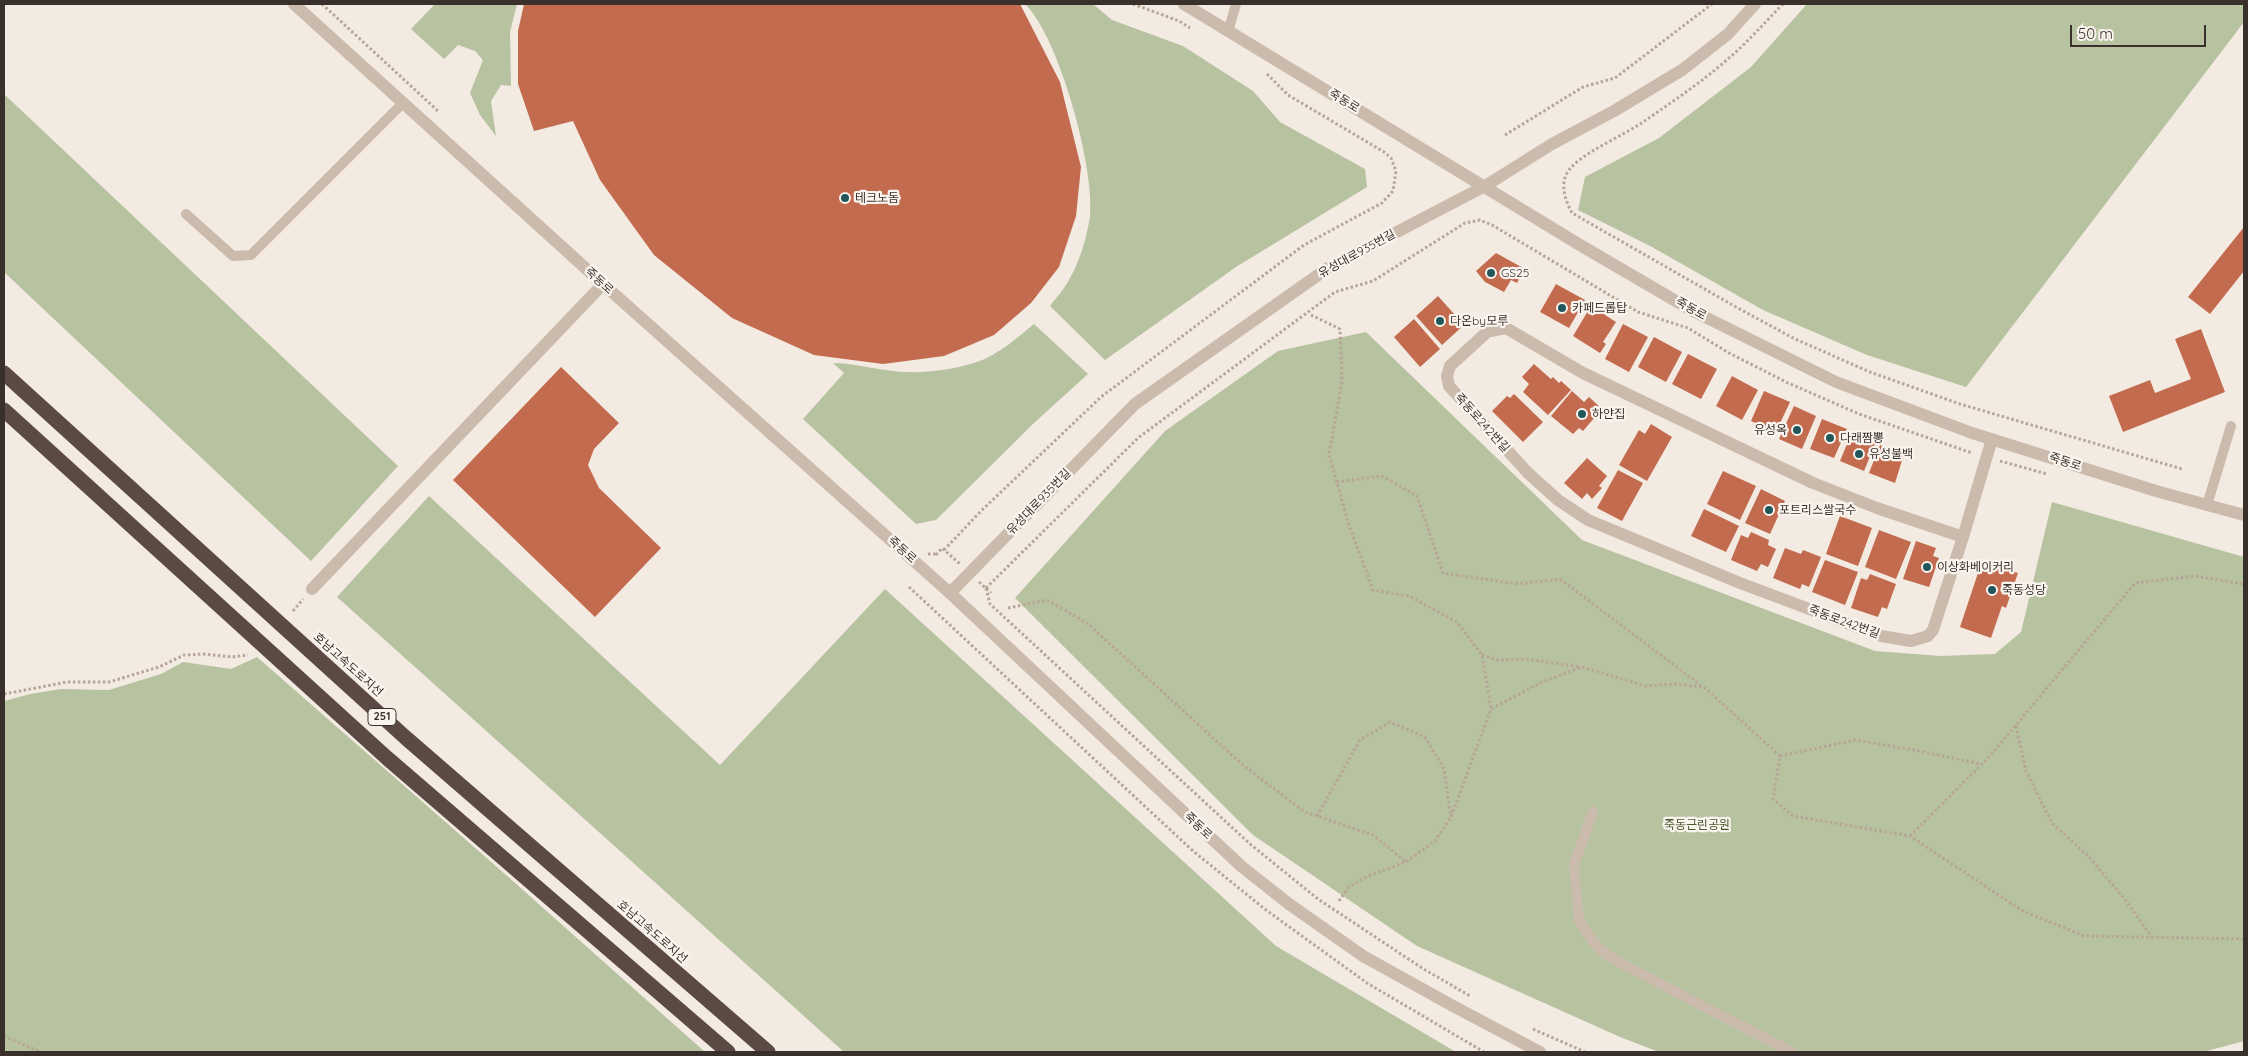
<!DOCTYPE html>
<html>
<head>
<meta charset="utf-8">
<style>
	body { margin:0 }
	#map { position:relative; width:2248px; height:1056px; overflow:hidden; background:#f3eae1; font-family:Quicksand,sans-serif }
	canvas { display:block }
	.frame { position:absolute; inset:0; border:5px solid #3a302b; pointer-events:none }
	.scale { position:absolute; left:2070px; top:25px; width:136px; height:22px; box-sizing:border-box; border:2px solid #3a302b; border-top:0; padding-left:6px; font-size:15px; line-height:18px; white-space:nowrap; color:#3a302b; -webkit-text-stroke:4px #faf4ee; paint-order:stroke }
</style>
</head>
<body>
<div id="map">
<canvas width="2248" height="1056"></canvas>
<div class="frame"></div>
<div class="scale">50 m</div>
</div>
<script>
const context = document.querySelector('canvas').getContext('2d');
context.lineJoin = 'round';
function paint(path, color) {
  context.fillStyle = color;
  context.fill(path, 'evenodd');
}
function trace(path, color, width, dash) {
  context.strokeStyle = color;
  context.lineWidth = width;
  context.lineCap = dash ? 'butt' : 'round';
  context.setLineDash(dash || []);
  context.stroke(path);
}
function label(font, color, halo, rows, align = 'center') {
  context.font = font + ' Quicksand,"Noto Sans KR",sans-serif';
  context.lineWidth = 4.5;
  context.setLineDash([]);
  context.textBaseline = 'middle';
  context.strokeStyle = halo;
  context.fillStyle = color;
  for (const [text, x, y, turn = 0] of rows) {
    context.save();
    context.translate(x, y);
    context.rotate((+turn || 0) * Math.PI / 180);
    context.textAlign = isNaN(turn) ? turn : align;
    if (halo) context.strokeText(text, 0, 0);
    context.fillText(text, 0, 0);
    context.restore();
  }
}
paint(new Path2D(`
	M 435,4 L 517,4 L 510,32 L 511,86 L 501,85 L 491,101 L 496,136 L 480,115 L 470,93 L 483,60 L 475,51 L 458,45 L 444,59 L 411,29 Z
	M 1025,4 L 1093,4 L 1112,20 L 1183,46 L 1253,91 L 1280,122 L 1365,169 L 1367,187 L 1236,267 L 1105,360 L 1050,306 C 1057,297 1065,288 1070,278 C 1080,261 1087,236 1090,216 C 1095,168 1059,37 1025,4 Z
	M 1807,4 L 2244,4 L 2244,22 L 1966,387 L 1867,355 L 1763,310 L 1652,247 L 1578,210 L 1585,177 L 1659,138 L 1751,67 Z
	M 4,94 L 398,466 L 311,561 L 4,272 Z
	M 1034,324 L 1088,374 L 1035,422 L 936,520 L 916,524 L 803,419 L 844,373 L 833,363 C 852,363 868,368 886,370 C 914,375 950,371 977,362 C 998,355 1017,338 1034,324 Z
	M 1366,332 L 1582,540 L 1875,651 L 1940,656 L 1995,654 L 2021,632 L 2052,502 L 2244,557 L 2244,1041 L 2203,1052 L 1659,1052 L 1620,1037 L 1417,946 L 1253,835 L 1015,598 L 1165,431 L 1278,351 Z
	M 429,496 L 720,765 L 885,589 L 1276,946 L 1456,1052 L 844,1052 L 337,597 Z
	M 257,657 L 514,882 L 705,1052 L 4,1052 L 4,701 L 30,694 L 61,689 L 109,690 L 161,674 L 183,662 L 231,669 Z`), '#b7c2a1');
paint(new Path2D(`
	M 524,4 L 1020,4 L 1060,82 L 1081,167 L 1076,216 L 1059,267 L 1031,303 L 994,335 L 944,356 L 883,364 L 814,355 L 732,318 L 654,255 L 600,180 L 573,121 L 534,131 L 518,84 L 518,31 Z
	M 2244,227 L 2244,271 L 2210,314 L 2188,297 Z
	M 1496,253 L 1525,269 L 1517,283 L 1511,280 L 1504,292 L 1485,282 L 1476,271 Z
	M 1556,284 L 1585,300 L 1569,328 L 1540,312 Z
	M 1438,296 L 1464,325 L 1442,345 L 1416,316 Z
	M 1591,306 L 1616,322 L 1603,342 L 1606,344 L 1600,353 L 1573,336 Z
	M 1414,319 L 1440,349 L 1420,367 L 1394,337 Z
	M 1623,324 L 1648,337 L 1629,372 L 1605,359 Z
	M 2201,329 L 2225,392 L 2123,432 L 2109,396 L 2150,380 L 2155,393 L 2191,379 L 2175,339 Z
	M 1654,337 L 1682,352 L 1666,382 L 1638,367 Z
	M 1688,354 L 1717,369 L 1701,399 L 1672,384 Z
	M 1534,364 L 1551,379 L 1553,377 L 1559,383 L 1561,381 L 1571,390 L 1548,415 L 1523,392 L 1529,384 L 1522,377 Z
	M 561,367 L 619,423 L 594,449 L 588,465 L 599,488 L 661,548 L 595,617 L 453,480 Z
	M 1732,376 L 1758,390 L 1742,420 L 1716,406 Z
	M 1572,391 L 1584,402 L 1589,397 L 1602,409 L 1583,431 L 1579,428 L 1573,434 L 1551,416 Z
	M 1764,391 L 1790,402 L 1776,432 L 1751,421 Z
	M 1514,394 L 1543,422 L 1523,442 L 1492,411 L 1507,396 L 1510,398 Z
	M 1794,406 L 1816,416 L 1802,449 L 1779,439 Z
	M 1822,419 L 1847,429 L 1834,458 L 1810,449 Z
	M 1651,424 L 1672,437 L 1647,481 L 1619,465 L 1639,430 L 1645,434 Z
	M 1852,432 L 1876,442 L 1864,471 L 1840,461 Z
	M 1880,445 L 1904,454 L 1895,483 L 1869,473 Z
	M 1587,458 L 1607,476 L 1599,486 L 1602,488 L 1592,499 L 1587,493 L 1582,499 L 1564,483 Z
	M 1618,470 L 1643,483 L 1622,521 L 1597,508 Z
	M 1723,471 L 1756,486 L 1740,520 L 1707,504 Z
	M 1761,489 L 1785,501 L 1770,534 L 1745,523 Z
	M 1704,509 L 1739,526 L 1726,552 L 1691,536 Z
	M 1840,516 L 1872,528 L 1858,566 L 1826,554 Z
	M 1879,530 L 1911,542 L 1896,579 L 1865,567 Z
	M 1751,532 L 1769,540 L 1768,545 L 1776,549 L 1768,567 L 1761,564 L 1757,571 L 1731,560 L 1741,535 L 1748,538 Z
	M 1916,541 L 1936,548 L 1933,556 L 1939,558 L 1929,587 L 1903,579 Z
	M 1785,548 L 1801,554 L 1803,550 L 1821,557 L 1809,587 L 1802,584 L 1800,589 L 1773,578 Z
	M 1825,560 L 1858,572 L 1845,605 L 1812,592 Z
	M 1982,561 L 2018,573 L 2006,608 L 2002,606 L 1991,638 L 1960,627 Z
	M 1870,574 L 1896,584 L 1887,609 L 1882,607 L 1878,617 L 1851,608 L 1861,578 L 1867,580 Z`), '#c36b4f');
trace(new Path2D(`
	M 322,4 L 438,111
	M 1133,4 L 1179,21 L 1190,28
	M 1783,4 C 1765,22 1748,42 1729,58 C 1702,82 1672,102 1643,122 C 1623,136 1583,152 1569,170 C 1559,183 1565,200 1572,213 L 1736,307 L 1795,339 L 1870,372 L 1960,404 L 2182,469
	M 1505,135 L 1583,87 L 1615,78 L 1712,4
	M 1311,315 L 1340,329 L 1342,381 L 1329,455 L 1349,525 L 1373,590 L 1409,596 L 1457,622 L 1482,655 L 1491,709
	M 2000,461 L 2047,474
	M 1337,482 L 1382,476 L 1417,496 L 1443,573 L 1518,584 L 1560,579 L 1703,687
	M 944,550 L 981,511 L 1101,397 L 1304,245 L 1382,203 L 1393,191 L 1396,171 L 1391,158 L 1384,152 L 1288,95 L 1266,73
	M 928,554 L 937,554
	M 936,555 L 942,548 L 960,564
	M 979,582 L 991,593
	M 909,587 L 1193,851 L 1266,910 L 1367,983 L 1484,1052
	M 986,588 L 1138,438 L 1335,292 L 1373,281 L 1465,223 L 1480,220 L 1492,225 L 1638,312 L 1688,328 L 1729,353 L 1788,383 L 1859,414 L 1972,453
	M 986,588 L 990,604 L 1250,844 L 1318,899 L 1422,968 L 1470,996
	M 1008,608 L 1047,600 L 1087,623 L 1244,766 L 1305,812 L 1373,835 L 1406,862
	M 293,611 L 303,599
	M 1482,655 L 1497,660 L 1526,659 L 1581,667
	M 4,694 L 67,682 L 109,682 L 159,667 L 184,655 L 204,654 L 232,657 L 248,655
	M 2016,726 L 2026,771 L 2052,823 L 2089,857 L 2123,897 L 2152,937
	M 1780,756 L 1855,740 L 1914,750 L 1981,764
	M 1317,816 L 1360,740 L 1390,722 L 1425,737 L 1444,769 L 1451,817
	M 1910,836 L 1990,756 L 2135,583 L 2195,576 L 2244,584
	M 1339,901 L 1349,887 L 1368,876 L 1406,862 L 1435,841 L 1451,817 L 1491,709 L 1540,683 L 1582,667 L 1646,686 L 1674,684 L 1704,687 L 1780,756 L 1773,799 L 1793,816 L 1910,836 L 2021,910 L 2084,936 L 2244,939
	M 1533,1029 L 1585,1052
	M 4,1036 L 40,1052`), '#b7a597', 3, [2.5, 2.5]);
trace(new Path2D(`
	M 1228,32 L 1236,4
	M 186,214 L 233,256 L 251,255 L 403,103
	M 2207,505 L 2231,426
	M 1593,811 L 1574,865 L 1579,921 L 1599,949 L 1618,962 L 1792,1052`), '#cbbbad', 10);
trace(new Path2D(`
	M 1184,4 L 1580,245 L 1693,311 L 1836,382 L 1972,433 L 2156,491 L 2244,515
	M 1963,537 L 1933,630 L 1928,636 L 1911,641 L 1881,636 L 1740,583 L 1588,520 L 1558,500 L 1528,473 L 1449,386 L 1447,376 L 1450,366 L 1487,332 L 1506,328 L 1583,373 L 1813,483 L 1877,508 L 1963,537 L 1992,439
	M 312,589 L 603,284
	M 950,593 L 1135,404 L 1328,268 L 1485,186 L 1552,144 L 1614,111 L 1682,70 L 1728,34 L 1755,4`), '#cbbbad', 12);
trace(new Path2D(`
	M 294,4 L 603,284 L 950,593 L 1241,866 L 1289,904 L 1363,956 L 1453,1006 L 1540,1052`), '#cbbbad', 12);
trace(new Path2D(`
	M 4,373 L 406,738 L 768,1052
	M 4,410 L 387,758 L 728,1052`), '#5a4a43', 15);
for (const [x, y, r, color] of [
	[845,198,5,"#21575b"],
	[1491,273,5,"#21575b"],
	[1562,308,5,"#21575b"],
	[1440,321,5,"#21575b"],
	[1582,414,5,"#21575b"],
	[1797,430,5,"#21575b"],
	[1830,438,5,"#21575b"],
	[1859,454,5,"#21575b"],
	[1769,510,5,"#21575b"],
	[1927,567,5,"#21575b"],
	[1992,590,5,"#21575b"]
]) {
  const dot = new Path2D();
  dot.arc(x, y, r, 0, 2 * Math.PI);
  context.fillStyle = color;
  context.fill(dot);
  trace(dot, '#faf4ee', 2);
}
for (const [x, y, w] of [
	[382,717,28]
]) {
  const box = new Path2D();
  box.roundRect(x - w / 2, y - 8.5, w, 17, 4);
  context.fillStyle = '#faf4ee';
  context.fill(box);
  trace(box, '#3a302b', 1);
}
label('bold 11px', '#3a302b', null, [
	["251",382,717]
]);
label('12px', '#3a302b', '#faf4ee', [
	["죽동로",1344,101,31],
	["유성대로935번길",1357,254,-29],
	["죽동로",599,281,42],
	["죽동로",1691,309,29],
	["죽동로242번길",1482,423,48],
	["죽동로",2065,462,18],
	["유성대로935번길",1039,502,-46],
	["죽동로",902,550,42],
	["죽동로242번길",1844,622,20],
	["호남고속도로지선",348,665,42],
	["죽동로",1198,826,43],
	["호남고속도로지선",652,932,41]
]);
label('12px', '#3a302b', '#faf4ee', [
	["테크노돔",855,198],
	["GS25",1501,273],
	["카페드롭탑",1572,308],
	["다온by모루",1450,321],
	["하얀집",1592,414],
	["유성옥",1787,430,"right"],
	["다래짬뽕",1840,438],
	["유성불백",1869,454],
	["포트리스쌀국수",1779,510],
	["이상화베이커리",1937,567],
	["죽동성당",2002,590]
], 'left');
label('12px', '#49582f', '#faf4ee', [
	["죽동근린공원",1697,825]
]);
</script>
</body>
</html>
